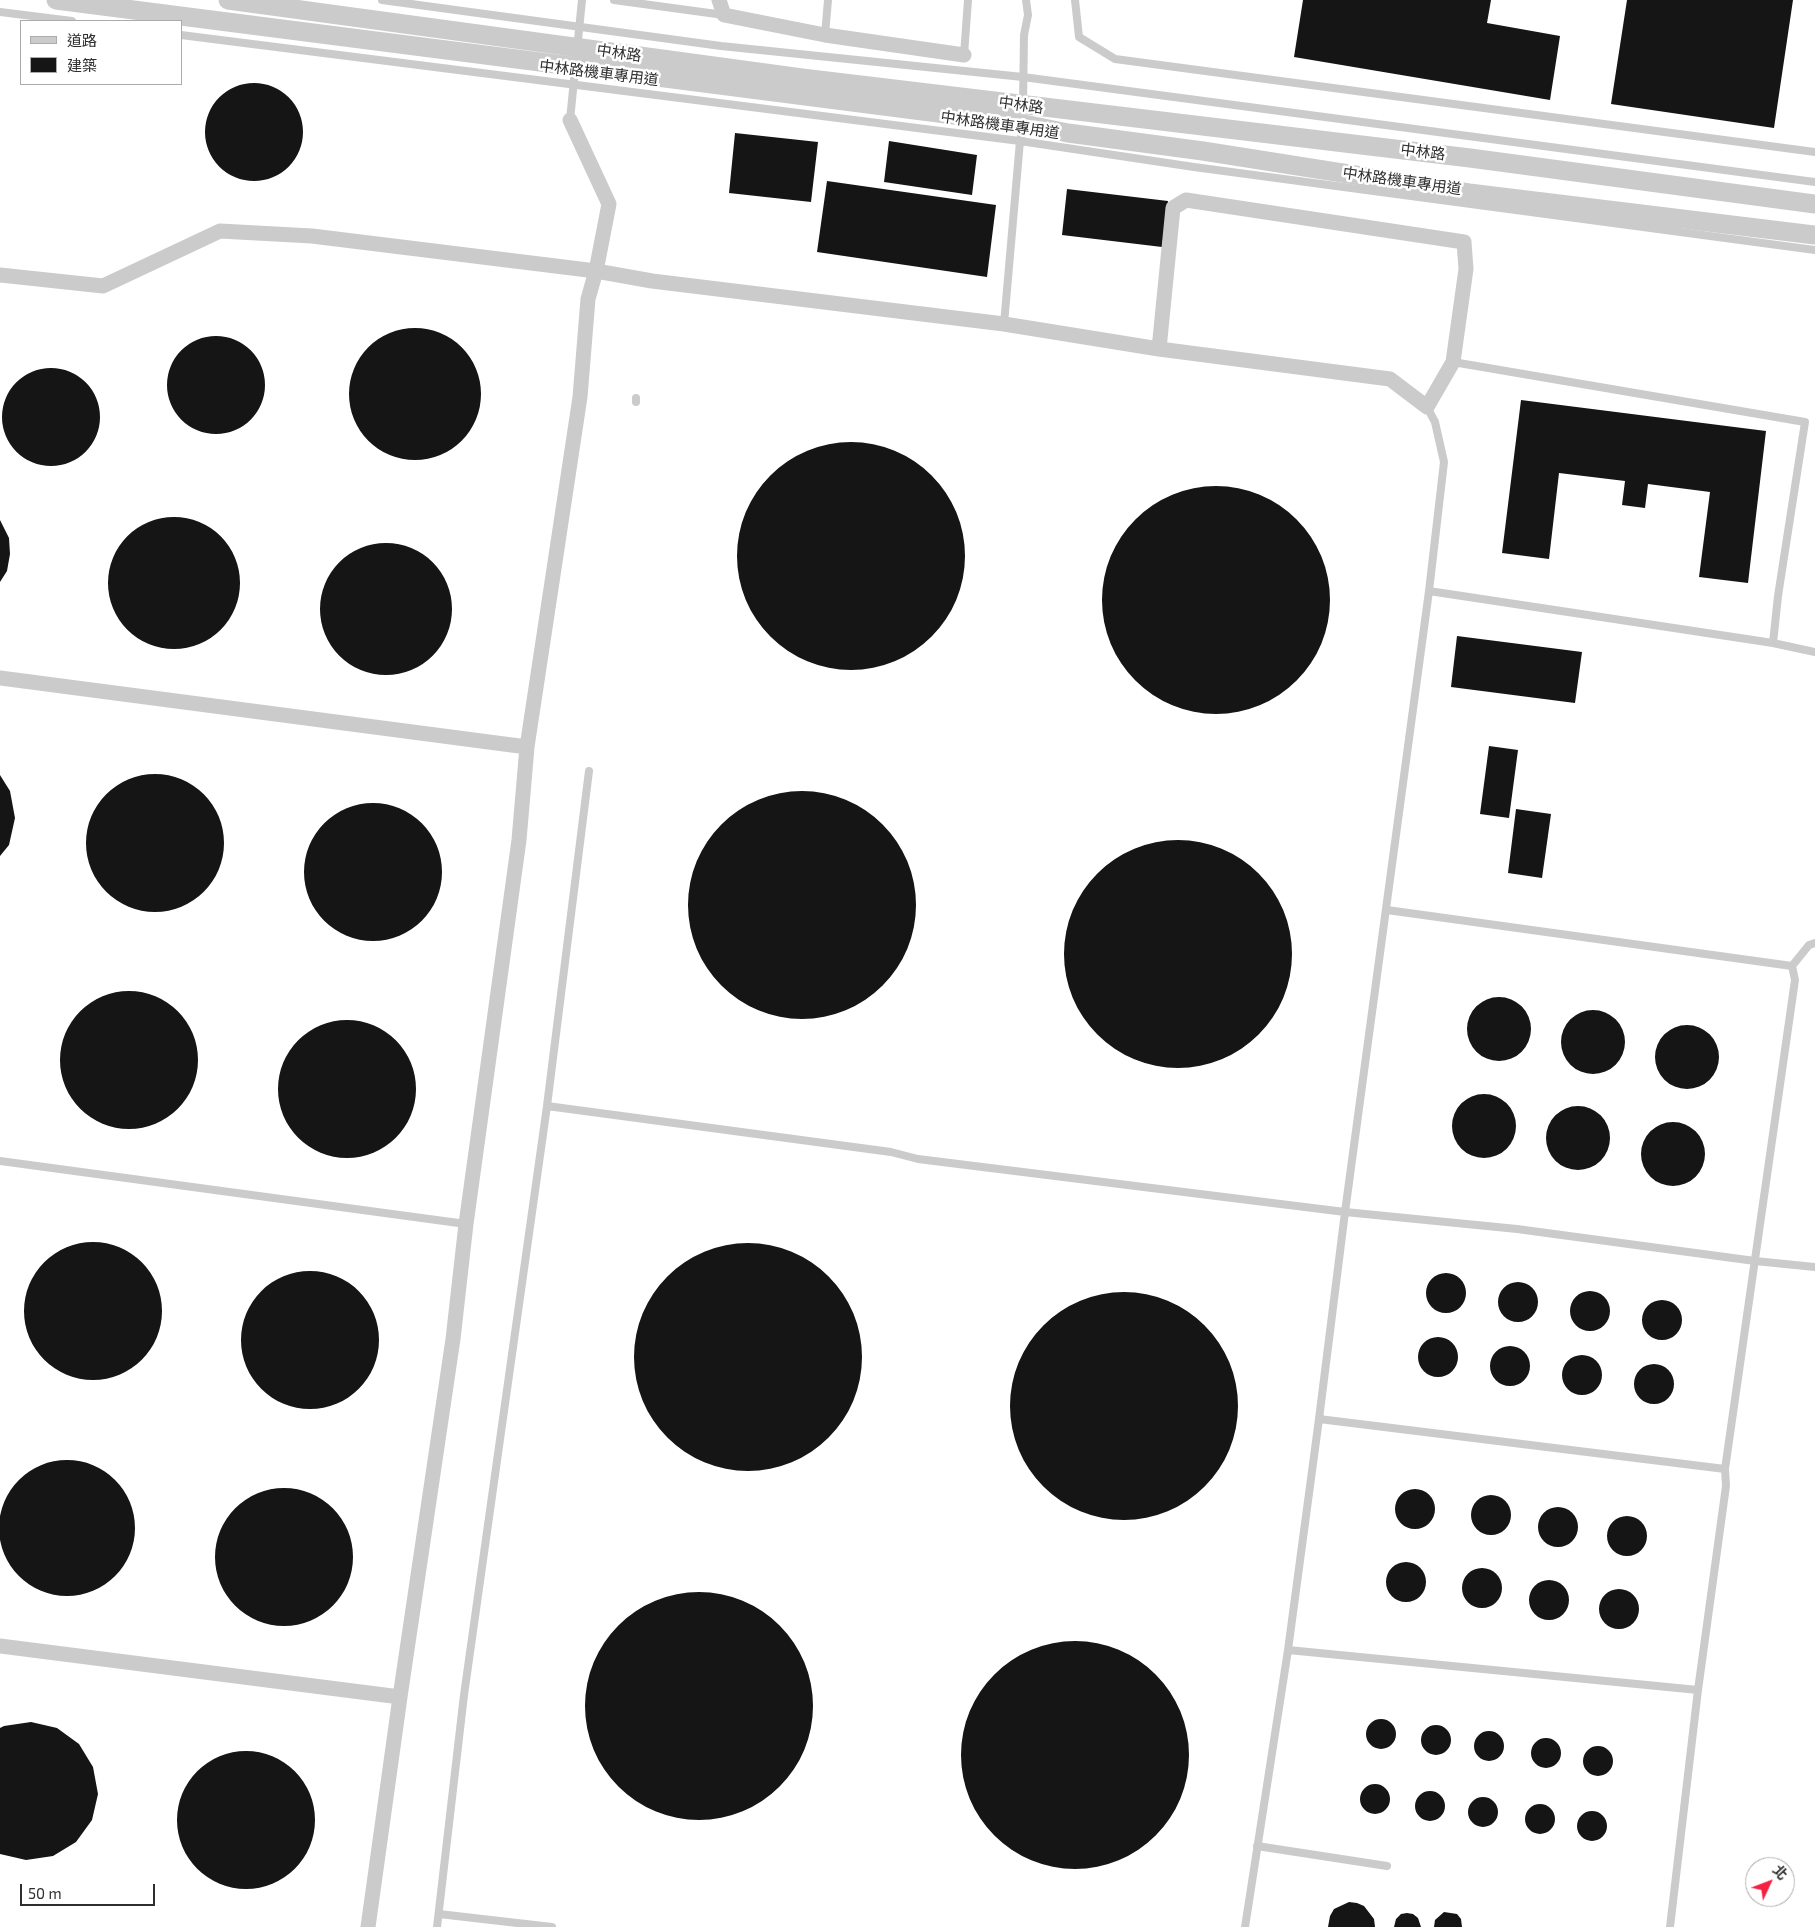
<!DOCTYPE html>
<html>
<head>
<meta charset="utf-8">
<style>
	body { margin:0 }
	#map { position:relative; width:1815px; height:1927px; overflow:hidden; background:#fff; font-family:"Exo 2","Noto Sans TC",sans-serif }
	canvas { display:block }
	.legend { position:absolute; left:20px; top:20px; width:162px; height:65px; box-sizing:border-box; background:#fff; border:1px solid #ababab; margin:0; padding:6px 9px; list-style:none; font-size:15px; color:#2e2e2e }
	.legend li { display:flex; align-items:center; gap:10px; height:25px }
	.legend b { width:25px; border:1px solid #ababab }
	.north { position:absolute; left:1745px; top:1857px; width:50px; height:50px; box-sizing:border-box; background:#fff; border:1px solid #ababab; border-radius:50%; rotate:47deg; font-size:14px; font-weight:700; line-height:20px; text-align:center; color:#2e2e2e }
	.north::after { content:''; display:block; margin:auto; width:18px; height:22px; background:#f52143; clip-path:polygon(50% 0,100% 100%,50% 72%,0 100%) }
	.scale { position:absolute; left:20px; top:1884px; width:135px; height:22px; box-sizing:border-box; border:2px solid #2e2e2e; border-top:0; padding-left:6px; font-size:15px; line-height:18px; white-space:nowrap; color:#2e2e2e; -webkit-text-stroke:4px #fff; paint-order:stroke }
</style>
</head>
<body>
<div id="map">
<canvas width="1815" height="1927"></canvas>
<ul class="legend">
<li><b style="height:6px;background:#cbcbcb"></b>道路</li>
<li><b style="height:14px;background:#151515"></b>建築</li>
</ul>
<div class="north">北</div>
<div class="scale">50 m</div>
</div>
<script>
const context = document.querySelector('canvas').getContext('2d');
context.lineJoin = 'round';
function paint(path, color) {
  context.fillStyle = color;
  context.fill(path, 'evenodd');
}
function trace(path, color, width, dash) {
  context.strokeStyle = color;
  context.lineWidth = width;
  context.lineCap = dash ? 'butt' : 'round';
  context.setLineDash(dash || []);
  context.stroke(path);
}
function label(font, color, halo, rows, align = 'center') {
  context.font = font + ' "Exo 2","Noto Sans TC",sans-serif';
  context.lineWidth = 5;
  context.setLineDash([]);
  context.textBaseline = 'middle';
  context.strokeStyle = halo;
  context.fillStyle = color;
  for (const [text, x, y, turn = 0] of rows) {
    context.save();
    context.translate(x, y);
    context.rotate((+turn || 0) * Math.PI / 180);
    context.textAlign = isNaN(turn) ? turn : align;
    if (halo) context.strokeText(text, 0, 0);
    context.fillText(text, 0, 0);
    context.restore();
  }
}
paint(new Path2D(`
	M 1303,0 L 1491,0 L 1487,23 L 1560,36 L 1550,100 L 1294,57 Z
	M 1627,0 L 1793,0 L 1774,128 L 1611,104 Z
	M205 132a49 49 0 1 1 98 0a49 49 0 1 1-98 0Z
	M 735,133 L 818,142 L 811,202 L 729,193 Z
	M 889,141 L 977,155 L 972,195 L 884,182 Z
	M 827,181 L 996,205 L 987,277 L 817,252 Z
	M 1067,189 L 1168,201 L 1162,247 L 1062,235 Z
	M349 394a66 66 0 1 1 132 0a66 66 0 1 1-132 0Z
	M167 385a49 49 0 1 1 98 0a49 49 0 1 1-98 0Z
	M2 417a49 49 0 1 1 98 0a49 49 0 1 1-98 0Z
	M 1521,400 L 1766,431 L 1748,583 L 1699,577 L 1710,492 L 1648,484 L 1645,508 L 1622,505 L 1625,481 L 1559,473 L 1549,559 L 1502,553 Z
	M737 556a114 114 0 1 1 228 0a114 114 0 1 1-228 0Z
	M1102 600a114 114 0 1 1 228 0a114 114 0 1 1-228 0Z
	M108 583a66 66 0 1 1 132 0a66 66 0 1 1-132 0Z
	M 0,520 L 9,538 L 10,554 L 7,571 L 0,582 Z
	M320 609a66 66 0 1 1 132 0a66 66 0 1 1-132 0Z
	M 1457,636 L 1582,652 L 1575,703 L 1451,687 Z
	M 1489,746 L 1518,750 L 1509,818 L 1480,814 Z
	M86 843a69 69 0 1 1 138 0a69 69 0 1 1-138 0Z
	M 0,775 L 10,791 L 15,818 L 9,845 L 0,856 Z
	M688 905a114 114 0 1 1 228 0a114 114 0 1 1-228 0Z
	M304 872a69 69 0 1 1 138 0a69 69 0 1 1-138 0Z
	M 1516,809 L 1551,814 L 1542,878 L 1508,873 Z
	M1064 954a114 114 0 1 1 228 0a114 114 0 1 1-228 0Z
	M60 1060a69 69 0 1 1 138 0a69 69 0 1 1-138 0Z
	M1467 1029a32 32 0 1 1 64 0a32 32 0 1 1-64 0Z
	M1561 1042a32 32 0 1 1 64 0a32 32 0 1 1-64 0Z
	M278 1089a69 69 0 1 1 138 0a69 69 0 1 1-138 0Z
	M1655 1057a32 32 0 1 1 64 0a32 32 0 1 1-64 0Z
	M1452 1126a32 32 0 1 1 64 0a32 32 0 1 1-64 0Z
	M1546 1138a32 32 0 1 1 64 0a32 32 0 1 1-64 0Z
	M1641 1154a32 32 0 1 1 64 0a32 32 0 1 1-64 0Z
	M24 1311a69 69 0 1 1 138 0a69 69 0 1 1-138 0Z
	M634 1357a114 114 0 1 1 228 0a114 114 0 1 1-228 0Z
	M241 1340a69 69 0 1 1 138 0a69 69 0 1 1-138 0Z
	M1426 1293a20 20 0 1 1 40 0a20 20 0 1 1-40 0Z
	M1498 1302a20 20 0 1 1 40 0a20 20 0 1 1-40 0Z
	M1570 1311a20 20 0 1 1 40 0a20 20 0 1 1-40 0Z
	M1010 1406a114 114 0 1 1 228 0a114 114 0 1 1-228 0Z
	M1642 1320a20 20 0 1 1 40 0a20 20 0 1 1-40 0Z
	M1418 1357a20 20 0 1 1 40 0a20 20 0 1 1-40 0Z
	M1490 1366a20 20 0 1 1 40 0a20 20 0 1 1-40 0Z
	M1562 1375a20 20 0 1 1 40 0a20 20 0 1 1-40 0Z
	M1634 1384a20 20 0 1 1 40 0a20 20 0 1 1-40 0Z
	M-1 1528a68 68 0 1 1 136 0a68 68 0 1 1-136 0Z
	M215 1557a69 69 0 1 1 138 0a69 69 0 1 1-138 0Z
	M1395 1509a20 20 0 1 1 40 0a20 20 0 1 1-40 0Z
	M1471 1515a20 20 0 1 1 40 0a20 20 0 1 1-40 0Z
	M1538 1527a20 20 0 1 1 40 0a20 20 0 1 1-40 0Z
	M1607 1536a20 20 0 1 1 40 0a20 20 0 1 1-40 0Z
	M1386 1582a20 20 0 1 1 40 0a20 20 0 1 1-40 0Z
	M1462 1588a20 20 0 1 1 40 0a20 20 0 1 1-40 0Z
	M1529 1600a20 20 0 1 1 40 0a20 20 0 1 1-40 0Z
	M1599 1609a20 20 0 1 1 40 0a20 20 0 1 1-40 0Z
	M585 1706a114 114 0 1 1 228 0a114 114 0 1 1-228 0Z
	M961 1755a114 114 0 1 1 228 0a114 114 0 1 1-228 0Z
	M1366 1734a15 15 0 1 1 30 0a15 15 0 1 1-30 0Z
	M 31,1722 L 57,1728 L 79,1744 L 93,1767 L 98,1794 L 92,1820 L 76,1842 L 53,1856 L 26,1860 L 0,1854 L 0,1728 L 4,1726 Z
	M1421 1740a15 15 0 1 1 30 0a15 15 0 1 1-30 0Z
	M1474 1746a15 15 0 1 1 30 0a15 15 0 1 1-30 0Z
	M1531 1753a15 15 0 1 1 30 0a15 15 0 1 1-30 0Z
	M1583 1761a15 15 0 1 1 30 0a15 15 0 1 1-30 0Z
	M177 1820a69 69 0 1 1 138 0a69 69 0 1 1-138 0Z
	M1360 1799a15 15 0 1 1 30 0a15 15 0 1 1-30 0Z
	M1415 1806a15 15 0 1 1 30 0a15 15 0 1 1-30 0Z
	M1468 1812a15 15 0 1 1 30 0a15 15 0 1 1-30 0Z
	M1525 1819a15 15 0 1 1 30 0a15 15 0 1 1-30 0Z
	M1577 1826a15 15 0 1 1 30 0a15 15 0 1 1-30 0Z
	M 1349,1902 L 1357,1903 L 1364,1906 L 1374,1919 L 1375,1927 L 1328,1927 L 1330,1916 L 1334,1909 Z
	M 1444,1912 L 1457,1914 L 1461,1919 L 1462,1927 L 1434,1927 L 1435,1920 Z
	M 1407,1913 L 1413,1914 L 1418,1918 L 1421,1927 L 1394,1927 L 1396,1919 L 1401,1914 Z`), '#151515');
trace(new Path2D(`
	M 382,0 L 721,46 L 1023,77 L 1815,182
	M 614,0 L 724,15
	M 1075,0 L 1079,37 L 1115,59 L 1815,152
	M 0,12 L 72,21
	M 181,35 L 1020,141 L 1194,167 L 1815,250
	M 825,35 L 828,0
	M 964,55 L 968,0
	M 1023,105 L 1024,35 L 1028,15 L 1026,0
	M 1004,324 L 1020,141 L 1024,124
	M 1453,362 L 1805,422 L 1778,596 L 1773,643
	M 636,402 L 636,398
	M 1429,591 L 1773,643 L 1815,652
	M 1387,910 L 1792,966
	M 547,1106 L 891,1152 L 918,1159 L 1345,1212 L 1517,1229 L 1755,1261 L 1815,1267
	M 0,1161 L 466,1224
	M 1319,1419 L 1725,1469
	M 1288,1650 L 1698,1690
	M 1257,1846 L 1387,1866
	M 439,1914 L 552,1927
	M 437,1927 L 464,1695 L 547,1106 L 589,771
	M 1245,1927 L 1288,1650 L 1319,1419 L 1345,1212 L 1429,591 L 1444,462 L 1435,422 L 1427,407
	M 1670,1927 L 1698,1690 L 1726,1486 L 1725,1469 L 1795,980 L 1792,966 L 1809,945 L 1815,943`), '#cbcbcb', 8);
trace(new Path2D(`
	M 719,0 L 724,15 L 825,35 L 964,55
	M 0,275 L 103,286 L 220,231 L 312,236 L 596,271 L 652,281 L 1004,324 L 1159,349 L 1390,379 L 1427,407 L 1453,362 L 1466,269 L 1464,242 L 1186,200 L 1173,208 L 1159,349
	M 0,678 L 527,747
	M 0,1646 L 400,1697
	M 368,1927 L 400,1697 L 453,1339 L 466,1224 L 519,840 L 527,747 L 580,397 L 588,299 L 596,271 L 609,204 L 570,120`), '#cbcbcb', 15);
trace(new Path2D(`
	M 56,0 L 1024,124 L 1068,133 L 1203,151 L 1469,193 L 1815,235
	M 228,0 L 802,78 L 1470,158 L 1815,204`), '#cbcbcb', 19);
trace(new Path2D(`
	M 570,120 L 582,0`), '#cbcbcb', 8);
label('15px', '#2e2e2e', '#fff', [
	["中林路",619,53,8],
	["中林路機車專用道",599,73,7],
	["中林路",1021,105,8],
	["中林路機車專用道",1000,125,8],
	["中林路",1423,152,7],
	["中林路機車專用道",1402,181,8]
]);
</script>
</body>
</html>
